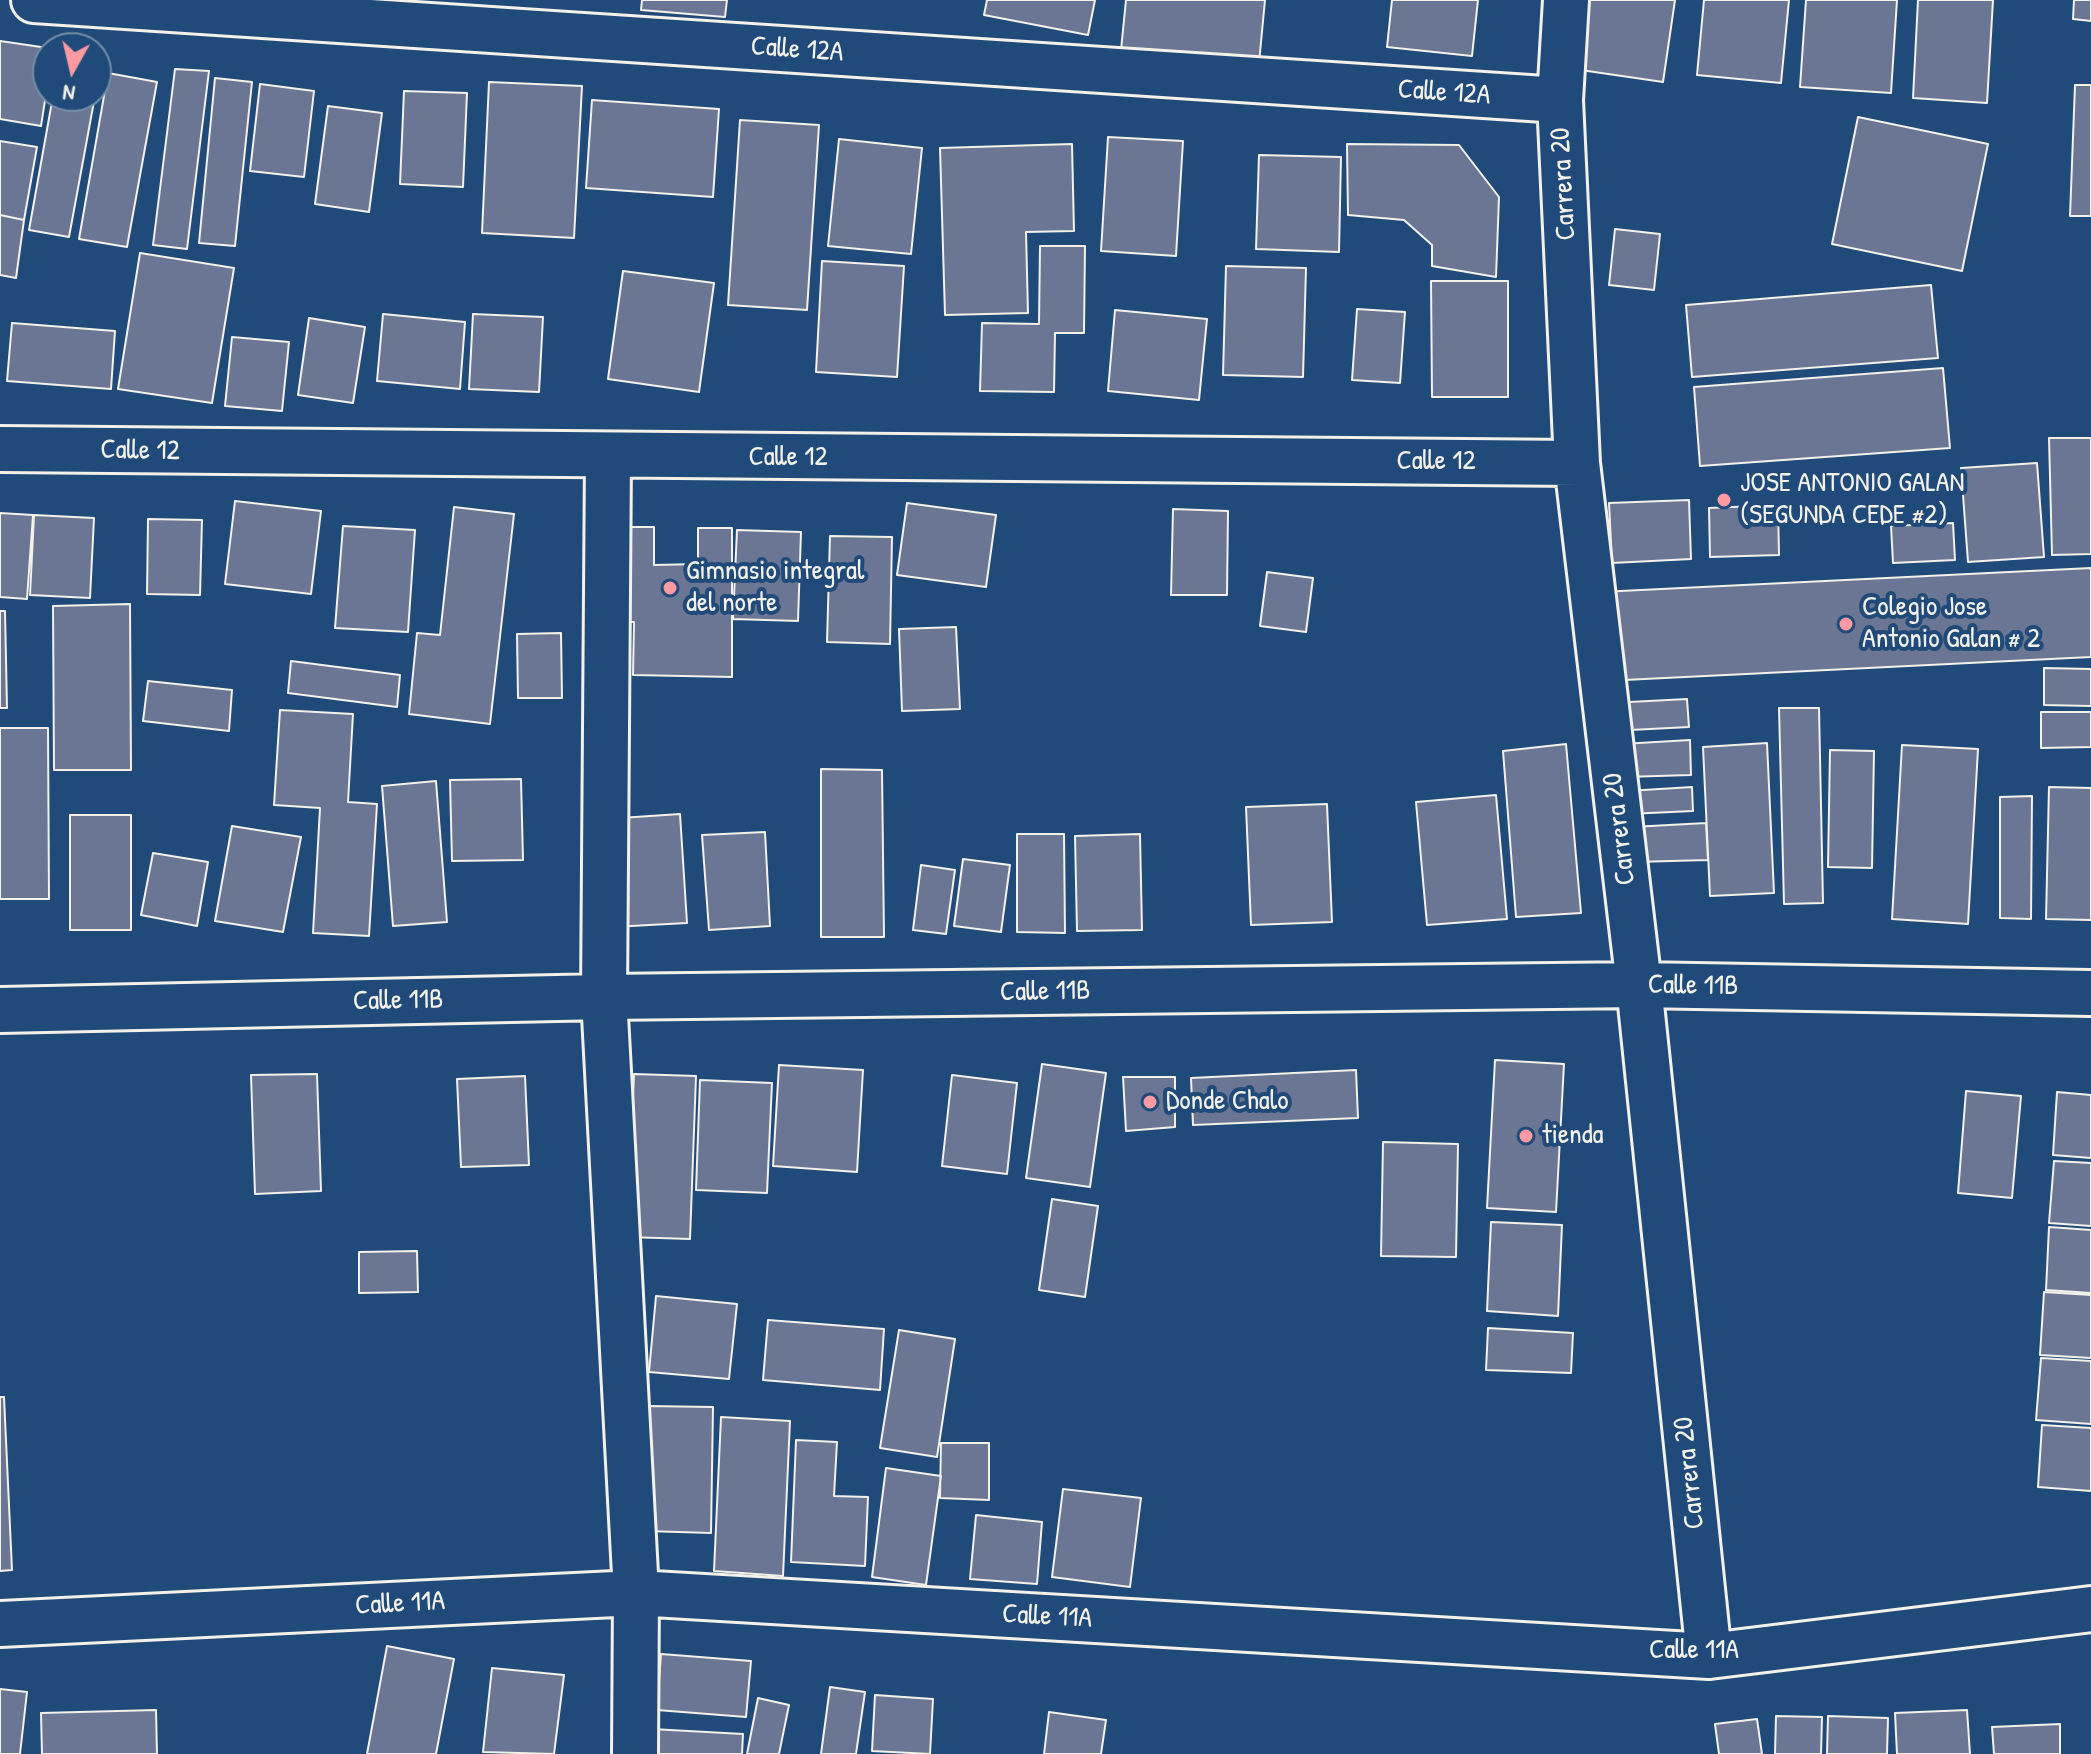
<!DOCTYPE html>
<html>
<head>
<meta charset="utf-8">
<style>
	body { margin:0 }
	#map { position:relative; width:2091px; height:1754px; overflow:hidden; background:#1f4a7a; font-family:"Patrick Hand",sans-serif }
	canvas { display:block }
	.north { position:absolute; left:32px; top:32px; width:80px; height:80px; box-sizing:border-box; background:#1f4a7a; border:2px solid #748da6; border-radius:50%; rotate:188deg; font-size:22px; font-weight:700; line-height:32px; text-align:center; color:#f4f1e8 }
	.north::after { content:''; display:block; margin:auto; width:28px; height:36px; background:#ff9aa2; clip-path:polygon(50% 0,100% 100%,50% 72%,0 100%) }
</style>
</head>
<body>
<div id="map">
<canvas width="2091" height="1754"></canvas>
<div class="north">N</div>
</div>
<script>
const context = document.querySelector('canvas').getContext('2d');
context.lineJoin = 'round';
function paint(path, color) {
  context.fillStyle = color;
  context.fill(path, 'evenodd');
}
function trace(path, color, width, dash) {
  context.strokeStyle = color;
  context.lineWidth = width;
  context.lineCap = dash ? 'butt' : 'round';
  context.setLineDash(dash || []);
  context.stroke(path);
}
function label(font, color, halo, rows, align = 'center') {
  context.font = font + ' "Patrick Hand",sans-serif';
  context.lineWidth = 8;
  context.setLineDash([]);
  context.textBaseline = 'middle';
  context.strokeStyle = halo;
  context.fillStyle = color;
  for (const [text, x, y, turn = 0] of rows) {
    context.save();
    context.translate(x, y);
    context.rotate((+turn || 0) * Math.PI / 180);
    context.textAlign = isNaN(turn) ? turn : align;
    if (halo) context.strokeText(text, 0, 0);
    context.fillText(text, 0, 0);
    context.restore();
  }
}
const building = new Path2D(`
	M 642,0 L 727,0 L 725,17 L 641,10 Z
	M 987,0 L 1095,0 L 1088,35 L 984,15 Z
	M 1126,0 L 1265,0 L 1259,63 L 1121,50 Z
	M 1392,0 L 1478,0 L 1472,56 L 1387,47 Z
	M 1577,0 L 1675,0 L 1663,82 L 1567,68 Z
	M 1704,0 L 1789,0 L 1781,83 L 1697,75 Z
	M 1806,0 L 1897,0 L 1891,93 L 1800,87 Z
	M 1918,0 L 1993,0 L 1987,103 L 1913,98 Z
	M 2074,0 L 2091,0 L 2091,21 L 2073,19 Z
	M 0,41 L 48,48 L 48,81 L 41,126 L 0,119 Z
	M 175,69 L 209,71 L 187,249 L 153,245 Z
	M 108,73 L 157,82 L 127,247 L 79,239 Z
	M 215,78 L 252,82 L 235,246 L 199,243 Z
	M 489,82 L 582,86 L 574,238 L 482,233 Z
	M 260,84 L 314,91 L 304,177 L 250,171 Z
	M 2075,85 L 2091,85 L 2091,216 L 2070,216 Z
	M 404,91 L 467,93 L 463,187 L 400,184 Z
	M 53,96 L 95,96 L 69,237 L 29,230 Z
	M 592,100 L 719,109 L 713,197 L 586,188 Z
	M 328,106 L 382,113 L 369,212 L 315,204 Z
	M 1858,117 L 1988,144 L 1962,271 L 1832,244 Z
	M 740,120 L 819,125 L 807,310 L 728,305 Z
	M 1108,137 L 1183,141 L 1176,256 L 1101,251 Z
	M 839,139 L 922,148 L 911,254 L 828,246 Z
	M 0,141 L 37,147 L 24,220 L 0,215 Z
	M 1072,144 L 1074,231 L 1026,232 L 1028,313 L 945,315 L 940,148 Z
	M 1347,144 L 1459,145 L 1499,197 L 1496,277 L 1432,266 L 1432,245 L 1404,220 L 1348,215 Z
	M 1259,155 L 1341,157 L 1339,252 L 1256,249 Z
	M 0,215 L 24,220 L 16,278 L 0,275 Z
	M 1615,229 L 1660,234 L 1654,290 L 1609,285 Z
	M 1040,246 L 1085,246 L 1084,333 L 1055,333 L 1054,392 L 980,391 L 982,323 L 1039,324 Z
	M 140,253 L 234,268 L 212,403 L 118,389 Z
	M 822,261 L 904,266 L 897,377 L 816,372 Z
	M 1226,266 L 1306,268 L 1303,377 L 1223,375 Z
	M 623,271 L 714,283 L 699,392 L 608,379 Z
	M 1431,281 L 1508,281 L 1508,397 L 1432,397 Z
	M 1931,285 L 1938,358 L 1692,377 L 1686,305 Z
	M 1357,309 L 1405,312 L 1400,383 L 1352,380 Z
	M 1115,310 L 1207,319 L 1199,400 L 1108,391 Z
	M 383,314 L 465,322 L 460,389 L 377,381 Z
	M 473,314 L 543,317 L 539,392 L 469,389 Z
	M 309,318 L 365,327 L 353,403 L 298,395 Z
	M 12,323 L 115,331 L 111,389 L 7,381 Z
	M 232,337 L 289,342 L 282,411 L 225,406 Z
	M 1943,368 L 1950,448 L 1700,466 L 1694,387 Z
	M 2049,438 L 2091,438 L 2091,554 L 2052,555 Z
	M 2037,463 L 2044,557 L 1968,562 L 1961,468 Z
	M 1689,500 L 1691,559 L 1612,563 L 1609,503 Z
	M 235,501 L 321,511 L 311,594 L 225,584 Z
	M 907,503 L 996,515 L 986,587 L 897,575 Z
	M 1778,505 L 1779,555 L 1710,557 L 1709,508 Z
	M 454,507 L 514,514 L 490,724 L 409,714 L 417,633 L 440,635 Z
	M 1173,509 L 1228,511 L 1227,595 L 1171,595 Z
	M 0,513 L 33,515 L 27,599 L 0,597 Z
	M 34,515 L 94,518 L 90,598 L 30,595 Z
	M 148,519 L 202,520 L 200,595 L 147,594 Z
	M 1953,523 L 1955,560 L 1893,563 L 1891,526 Z
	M 343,526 L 415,530 L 408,632 L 335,628 Z
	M 610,527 L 654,527 L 654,565 L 698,564 L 698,528 L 732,528 L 732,677 L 633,675 L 634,622 L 608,622 Z
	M 737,530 L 801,532 L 798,621 L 733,619 Z
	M 830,536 L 892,537 L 890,644 L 827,642 Z
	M 2091,568 L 2091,657 L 1604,681 L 1600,592 Z
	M 1267,572 L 1313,578 L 1306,632 L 1260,626 Z
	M 130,604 L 131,770 L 54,770 L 53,606 Z
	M 0,611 L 5,611 L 7,708 L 0,708 Z
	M 956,627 L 960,709 L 902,711 L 899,629 Z
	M 561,633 L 562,698 L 518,698 L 517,634 Z
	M 291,661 L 400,675 L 397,707 L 288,693 Z
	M 2044,668 L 2091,669 L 2091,706 L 2044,705 Z
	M 148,681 L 232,690 L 229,731 L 143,721 Z
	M 1687,699 L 1689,727 L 1611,731 L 1610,703 Z
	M 1779,708 L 1819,708 L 1823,903 L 1784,904 Z
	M 280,710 L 353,714 L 348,802 L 377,804 L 369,936 L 313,933 L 320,808 L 274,805 Z
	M 2041,712 L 2091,712 L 2091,747 L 2041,748 Z
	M 0,728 L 48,728 L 49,899 L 0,899 Z
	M 1690,740 L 1691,775 L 1624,777 L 1622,744 Z
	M 1767,743 L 1774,893 L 1710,896 L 1703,747 Z
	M 1566,744 L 1581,913 L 1516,917 L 1503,751 Z
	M 1902,745 L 1978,749 L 1968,924 L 1892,919 Z
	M 1830,750 L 1874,751 L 1872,868 L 1828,867 Z
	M 821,769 L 882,770 L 884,937 L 821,937 Z
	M 521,779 L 523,860 L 452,861 L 450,780 Z
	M 436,781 L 447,922 L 393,926 L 382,786 Z
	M 1692,787 L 1693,811 L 1628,814 L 1627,791 Z
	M 2049,787 L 2091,788 L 2091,920 L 2046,919 Z
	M 1496,795 L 1507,919 L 1427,925 L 1416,802 Z
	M 2032,796 L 2031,919 L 2000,918 L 2000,797 Z
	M 1327,804 L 1332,922 L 1251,925 L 1246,807 Z
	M 680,814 L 687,923 L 612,927 L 605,819 Z
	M 70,815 L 131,815 L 131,930 L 70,930 Z
	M 1706,823 L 1708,860 L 1634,862 L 1632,827 Z
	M 232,826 L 301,837 L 283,932 L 215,921 Z
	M 765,832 L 770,926 L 709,930 L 702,835 Z
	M 1017,834 L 1064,834 L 1065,933 L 1017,932 Z
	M 1140,834 L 1142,930 L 1077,931 L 1075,836 Z
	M 153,853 L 208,862 L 197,926 L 141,915 Z
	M 963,859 L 1010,865 L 1001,932 L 954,926 Z
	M 921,865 L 955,870 L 946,934 L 913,930 Z
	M 1495,1060 L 1564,1064 L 1556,1212 L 1487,1208 Z
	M 1042,1064 L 1106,1073 L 1090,1187 L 1026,1178 Z
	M 779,1065 L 863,1070 L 857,1172 L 773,1166 Z
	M 1356,1070 L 1358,1118 L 1193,1125 L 1191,1078 Z
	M 317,1074 L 321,1191 L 255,1194 L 251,1075 Z
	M 634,1074 L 696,1076 L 690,1239 L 627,1237 Z
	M 952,1075 L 1017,1083 L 1007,1174 L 942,1166 Z
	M 525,1076 L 529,1165 L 461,1167 L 457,1079 Z
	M 1123,1077 L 1175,1077 L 1175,1127 L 1126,1131 Z
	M 700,1080 L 772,1083 L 767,1193 L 696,1190 Z
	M 1966,1091 L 2021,1096 L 2012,1198 L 1958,1193 Z
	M 2057,1092 L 2091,1095 L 2091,1158 L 2053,1155 Z
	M 1383,1142 L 1458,1144 L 1456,1257 L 1381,1256 Z
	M 2054,1161 L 2091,1163 L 2091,1226 L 2049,1223 Z
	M 1052,1199 L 1098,1206 L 1085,1297 L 1039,1290 Z
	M 1491,1222 L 1562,1225 L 1558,1316 L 1487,1311 Z
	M 2049,1227 L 2091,1230 L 2091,1293 L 2046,1290 Z
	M 417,1251 L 418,1292 L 359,1293 L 359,1252 Z
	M 2044,1292 L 2091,1295 L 2091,1358 L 2040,1355 Z
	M 656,1296 L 737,1304 L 729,1379 L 649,1372 Z
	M 768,1320 L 884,1329 L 880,1390 L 763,1380 Z
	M 1488,1328 L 1573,1333 L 1571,1373 L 1486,1370 Z
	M 899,1330 L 955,1339 L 937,1457 L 880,1448 Z
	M 2041,1358 L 2091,1361 L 2091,1424 L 2036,1420 Z
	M 0,1397 L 4,1397 L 12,1570 L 0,1571 Z
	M 648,1406 L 713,1407 L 711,1533 L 646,1531 Z
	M 721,1417 L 790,1421 L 783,1576 L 714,1571 Z
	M 2042,1425 L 2091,1428 L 2091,1491 L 2038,1487 Z
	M 796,1440 L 837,1442 L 834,1496 L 868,1497 L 865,1566 L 791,1562 Z
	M 941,1443 L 989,1443 L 989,1500 L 940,1498 Z
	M 886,1468 L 941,1476 L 926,1585 L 872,1577 Z
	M 1063,1489 L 1141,1498 L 1130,1587 L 1052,1577 Z
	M 976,1515 L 1042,1522 L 1037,1584 L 970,1579 Z
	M 387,1646 L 454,1659 L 436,1754 L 367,1754 Z
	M 661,1654 L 751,1661 L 746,1717 L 657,1710 Z
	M 492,1668 L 564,1675 L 554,1754 L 483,1752 Z
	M 830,1687 L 865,1692 L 856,1754 L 821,1754 Z
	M 0,1689 L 27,1692 L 20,1754 L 0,1754 Z
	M 875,1695 L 933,1699 L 930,1754 L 872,1751 Z
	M 758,1698 L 789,1705 L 779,1754 L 747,1754 Z
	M 156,1710 L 157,1754 L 42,1754 L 41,1713 Z
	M 1967,1710 L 1970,1754 L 1897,1754 L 1895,1713 Z
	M 1049,1712 L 1106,1720 L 1101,1754 L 1044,1754 Z
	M 1776,1716 L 1822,1717 L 1821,1754 L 1775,1754 Z
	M 1828,1716 L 1888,1718 L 1887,1754 L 1827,1754 Z
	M 1757,1719 L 1762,1754 L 1719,1754 L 1715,1724 Z
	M 2060,1724 L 2060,1754 L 1994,1754 L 1992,1727 Z
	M 652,1729 L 743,1734 L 742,1754 L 651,1754 Z`);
paint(building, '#6b7694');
trace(building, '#f4f1e8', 2);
const street = new Path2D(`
	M 34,0 L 1560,100
	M 1566,0 L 1560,100 L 1577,463 L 1639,985 L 1709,1656
	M 0,449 L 1577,463
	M 608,457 L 604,997 L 636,1593 L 635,1754
	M 0,1010 L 604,997 L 1639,985 L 2091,993
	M 0,1624 L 636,1593 L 1709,1656 L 2091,1609`);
trace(street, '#f4f1e8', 50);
trace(street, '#1f4a7a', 44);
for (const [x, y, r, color] of [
	[1724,500,8,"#ff9aa2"],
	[670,588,8,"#ff9aa2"],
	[1846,624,8,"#ff9aa2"],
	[1150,1102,8,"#ff9aa2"],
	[1526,1136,8,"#ff9aa2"]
]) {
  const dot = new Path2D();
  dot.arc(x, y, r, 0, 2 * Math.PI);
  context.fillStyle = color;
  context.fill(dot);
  trace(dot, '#1f4a7a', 3);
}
label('28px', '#f4f1e8', '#1f4a7a', [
	["Calle 12A",797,50,4],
	["Calle 12A",1444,93,4],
	["Carrera 20",1564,184,-93],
	["Calle 12",140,451,1],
	["Calle 12",788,458],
	["Calle 12",1436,462],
	["Carrera 20",1620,829,-97],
	["Calle 11B",1693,986,1],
	["Calle 11B",1045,992,-1],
	["Calle 11B",398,1001,-1],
	["Carrera 20",1690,1473,-96],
	["Calle 11A",400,1604,-3],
	["Calle 11A",1047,1617,3],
	["Calle 11A",1694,1651]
]);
label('28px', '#f4f1e8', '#1f4a7a', [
	["JOSE ANTONIO GALAN",1740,484],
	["(SEGUNDA CEDE #2)",1740,516],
	["Gimnasio integral",686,572],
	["del norte",686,604],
	["Colegio Jose",1862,608],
	["Antonio Galan # 2",1862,640],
	["Donde Chalo",1166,1102],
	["tienda",1542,1136]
], 'left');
</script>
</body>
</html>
